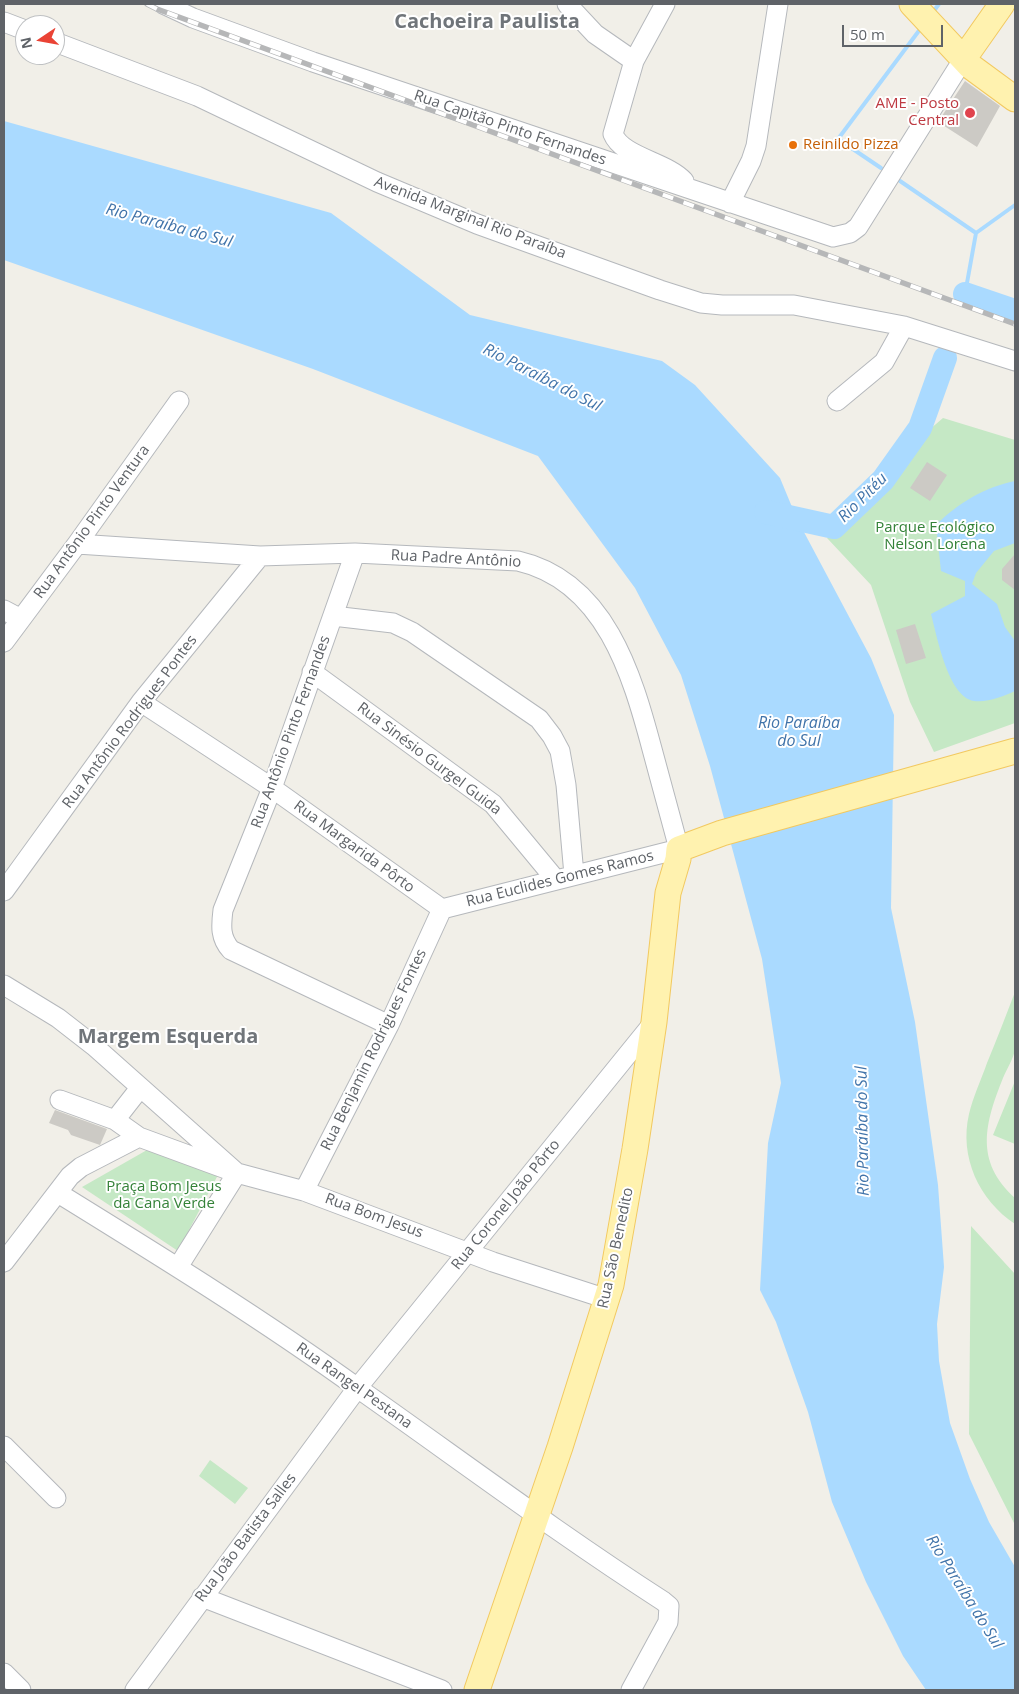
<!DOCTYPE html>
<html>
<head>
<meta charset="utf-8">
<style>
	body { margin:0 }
	#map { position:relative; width:1019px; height:1694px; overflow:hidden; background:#f1efe8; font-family:"Open Sans",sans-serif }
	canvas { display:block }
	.frame { position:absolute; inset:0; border:5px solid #5f6368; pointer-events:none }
	.north { position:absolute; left:15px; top:15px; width:50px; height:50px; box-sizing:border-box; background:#fff; border:1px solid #bfc1c3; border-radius:50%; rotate:258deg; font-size:14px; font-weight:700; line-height:20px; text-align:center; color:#5f6368 }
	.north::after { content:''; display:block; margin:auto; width:18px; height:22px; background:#ea4335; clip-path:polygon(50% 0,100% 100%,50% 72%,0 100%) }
	.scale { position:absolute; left:842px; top:25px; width:101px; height:22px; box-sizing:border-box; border:2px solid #5f6368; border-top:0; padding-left:6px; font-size:15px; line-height:18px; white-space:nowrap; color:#5f6368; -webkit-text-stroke:4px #fff; paint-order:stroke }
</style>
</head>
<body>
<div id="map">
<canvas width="1019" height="1694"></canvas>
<div class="frame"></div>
<div class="north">N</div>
<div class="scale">50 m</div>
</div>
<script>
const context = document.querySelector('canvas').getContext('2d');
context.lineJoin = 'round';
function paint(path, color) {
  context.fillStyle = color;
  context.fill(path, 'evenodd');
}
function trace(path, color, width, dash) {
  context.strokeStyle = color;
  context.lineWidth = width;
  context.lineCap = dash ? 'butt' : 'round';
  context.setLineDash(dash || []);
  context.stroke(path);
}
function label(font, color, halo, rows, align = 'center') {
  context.font = font + ' "Open Sans",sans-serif';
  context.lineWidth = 4;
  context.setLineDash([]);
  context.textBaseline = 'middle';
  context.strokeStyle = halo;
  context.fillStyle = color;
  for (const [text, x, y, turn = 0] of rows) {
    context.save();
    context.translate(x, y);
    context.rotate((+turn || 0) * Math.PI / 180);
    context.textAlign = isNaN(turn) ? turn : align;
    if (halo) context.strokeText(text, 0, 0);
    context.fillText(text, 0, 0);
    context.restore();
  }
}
paint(new Path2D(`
	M 943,418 L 1015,440 L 1015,723 L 934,752 L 910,702 L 871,585 L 827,538 L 864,498 L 887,466 Z
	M 1015,992 C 1015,1010 1019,1032 1015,1050 C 1013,1059 1007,1069 1003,1078 C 985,1123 974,1161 1015,1198 L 1015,1224 C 979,1200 959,1157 969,1114 C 973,1097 981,1080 987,1063 C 997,1039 1006,1015 1015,992 Z
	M 1015,1081 L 1015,1144 L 993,1135 Z
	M 147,1150 L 219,1173 L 178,1251 L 82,1187 Z
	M 971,1226 L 1015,1274 L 1015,1525 L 969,1434 Z
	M 210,1460 L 248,1488 L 235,1504 L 199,1476 Z`), '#c5e8c5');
paint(new Path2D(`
	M 4,121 L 331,213 L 470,315 L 662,361 L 695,385 L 780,478 L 797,519 L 871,658 L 894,715 L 891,908 L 915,1022 L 938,1185 L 944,1267 L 937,1324 L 939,1361 L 950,1423 L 970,1479 L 989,1522 L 1015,1567 L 1015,1690 L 926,1690 L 903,1656 L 866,1582 L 832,1502 L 808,1412 L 776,1322 L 760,1290 L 768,1143 L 781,1083 L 762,959 L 710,766 L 681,675 L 635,588 L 538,456 L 313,369 L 4,260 Z
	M 1015,481 L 1015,543 L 994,551 L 976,573 L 972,584 L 997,604 L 1005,627 L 1015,641 L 1015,691 C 1004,696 987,703 974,701 C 948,697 937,636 931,614 L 965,596 L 965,581 L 941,571 L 936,525 C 958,503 985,487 1015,481 Z`), '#aadaff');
trace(new Path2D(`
	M 933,12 L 939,4
	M 881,168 L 838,139 L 921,28
	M 900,181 L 976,233
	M 965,294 L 976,233 L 1015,205`), '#aadaff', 4);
trace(new Path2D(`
	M 965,294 L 1015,311
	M 766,512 L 834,527 L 883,480 L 920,428 L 945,358`), '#aadaff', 24);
paint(new Path2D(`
	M 965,81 L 1000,106 L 977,147 L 938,122 Z
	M 927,462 L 947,475 L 930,501 L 910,488 Z
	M 1015,554 L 1015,590 L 1002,580 L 1002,569 Z
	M 915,624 L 926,658 L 906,664 L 896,630 Z
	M 55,1110 L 107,1129 L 100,1145 L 71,1135 L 68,1130 L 49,1123 Z`), '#cccac5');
const minor = new Path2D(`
	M 163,4 L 193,18 L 313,62 L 833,237 L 850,233 L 858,227 L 964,58
	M 567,4 L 595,34 L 634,61
	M 665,4 L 634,61 L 613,134 C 622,157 667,162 684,181
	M 4,22 L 25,30
	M 55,42 L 197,96 L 377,182 L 477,224 L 660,290 L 701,303 L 722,305 L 794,305 L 904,326 L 1015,361
	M 730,203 L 751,161 L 756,146 L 778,4
	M 837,401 L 884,362 L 904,326
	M 77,544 L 260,556 L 355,553 L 518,561 C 605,581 632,674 652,749 C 661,782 670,816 679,849 L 442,909
	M 355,553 L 272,788 L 223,910 C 221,926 220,938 231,950 L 389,1025
	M 4,610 L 21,619
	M 333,616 L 393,623 L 412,632 L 539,719 L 552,736 L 560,751 L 566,785 L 574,875
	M 4,642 L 77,544 L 179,401
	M 312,672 L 493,804 L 556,880
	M 141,702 L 272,788 L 442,909
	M 4,891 L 141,702 L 260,556
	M 4,985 L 58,1018 L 94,1046 L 237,1173 L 178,1267
	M 140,1088 L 115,1120 L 139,1137 L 237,1173 L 304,1191 L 493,1262 L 607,1299
	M 60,1100 L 115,1120
	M 304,1191 L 389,1025 L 442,909
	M 58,1193 C 160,1256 262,1319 359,1389 C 460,1460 559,1534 663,1601 L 669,1606 L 668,1622 L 631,1690
	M 4,1262 L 70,1176 L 81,1167 L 139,1137
	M 4,1446 L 56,1498
	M 202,1597 L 442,1690
	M 4,1673 L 21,1690
	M 135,1690 L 358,1387 L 654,1022`);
const major = new Path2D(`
	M 912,4 L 970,66 L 1015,99
	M 964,58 L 1002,4
	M 477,1690 L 560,1447 L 611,1285 L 635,1149 L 654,1022 L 668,893 L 678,859 L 679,849 L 722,833 L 1015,751`);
trace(minor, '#b5b8bc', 21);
trace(major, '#f2c960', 27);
trace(minor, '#fff', 19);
trace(major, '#fff2af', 25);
const rail = new Path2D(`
	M 147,4 L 157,9 L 1015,324`);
trace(rail, '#b6b7b8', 5.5);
trace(rail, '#fff', 4, [11]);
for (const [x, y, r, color] of [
	[970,113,6,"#e0444e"],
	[793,145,5,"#e8710a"]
]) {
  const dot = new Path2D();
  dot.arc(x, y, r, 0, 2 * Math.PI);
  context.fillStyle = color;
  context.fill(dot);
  trace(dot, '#fff', 2);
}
label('15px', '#be3a42', '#fff', [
	["AME - Posto",959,104],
	["Central",959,121]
], 'right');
label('15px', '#5f6368', '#fff', [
	["Rua Capitão Pinto Fernandes",510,128,19],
	["Avenida Marginal Rio Paraíba",470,218,21],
	["Rua Antônio Pinto Ventura",92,522,-54],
	["Rua Padre Antônio",456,559,3],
	["Rua Antônio Rodrigues Pontes",130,722,-53],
	["Rua Antônio Pinto Fernandes",291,732,-70],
	["Rua Sinésio Gurgel Guida",429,759,37],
	["Rua Margarida Pôrto",354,847,36],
	["Rua Euclides Gomes Ramos",560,879,-14],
	["Rua Benjamin Rodrigues Fontes",374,1050,-64],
	["Rua Coronel João Pôrto",506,1205,-51],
	["Rua Bom Jesus",374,1216,20],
	["Rua São Benedito",616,1248,-78],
	["Rua Rangel Pestana",354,1386,35],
	["Rua João Batista Salles",246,1538,-53]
]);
label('15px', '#c56008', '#fff', [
	["Reinildo Pizza",803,145]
], 'left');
label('15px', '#348238', '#fff', [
	["Parque Ecológico",935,528],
	["Nelson Lorena",935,545],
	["Praça Bom Jesus",164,1187],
	["da Cana Verde",164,1204]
]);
label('italic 16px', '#4174aa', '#fff', [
	["Rio Paraíba do Sul",169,226,15],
	["Rio Paraíba do Sul",542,378,27],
	["Rio Pitéu",863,498,-45],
	["Rio Paraíba",799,723],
	["do Sul",799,741],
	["Rio Paraíba do Sul",863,1131,-91],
	["Rio Paraíba do Sul",964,1592,58]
]);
label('bold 20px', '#70757a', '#fff', [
	["Cachoeira Paulista",487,22],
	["Margem Esquerda",168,1037]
]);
</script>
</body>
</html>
